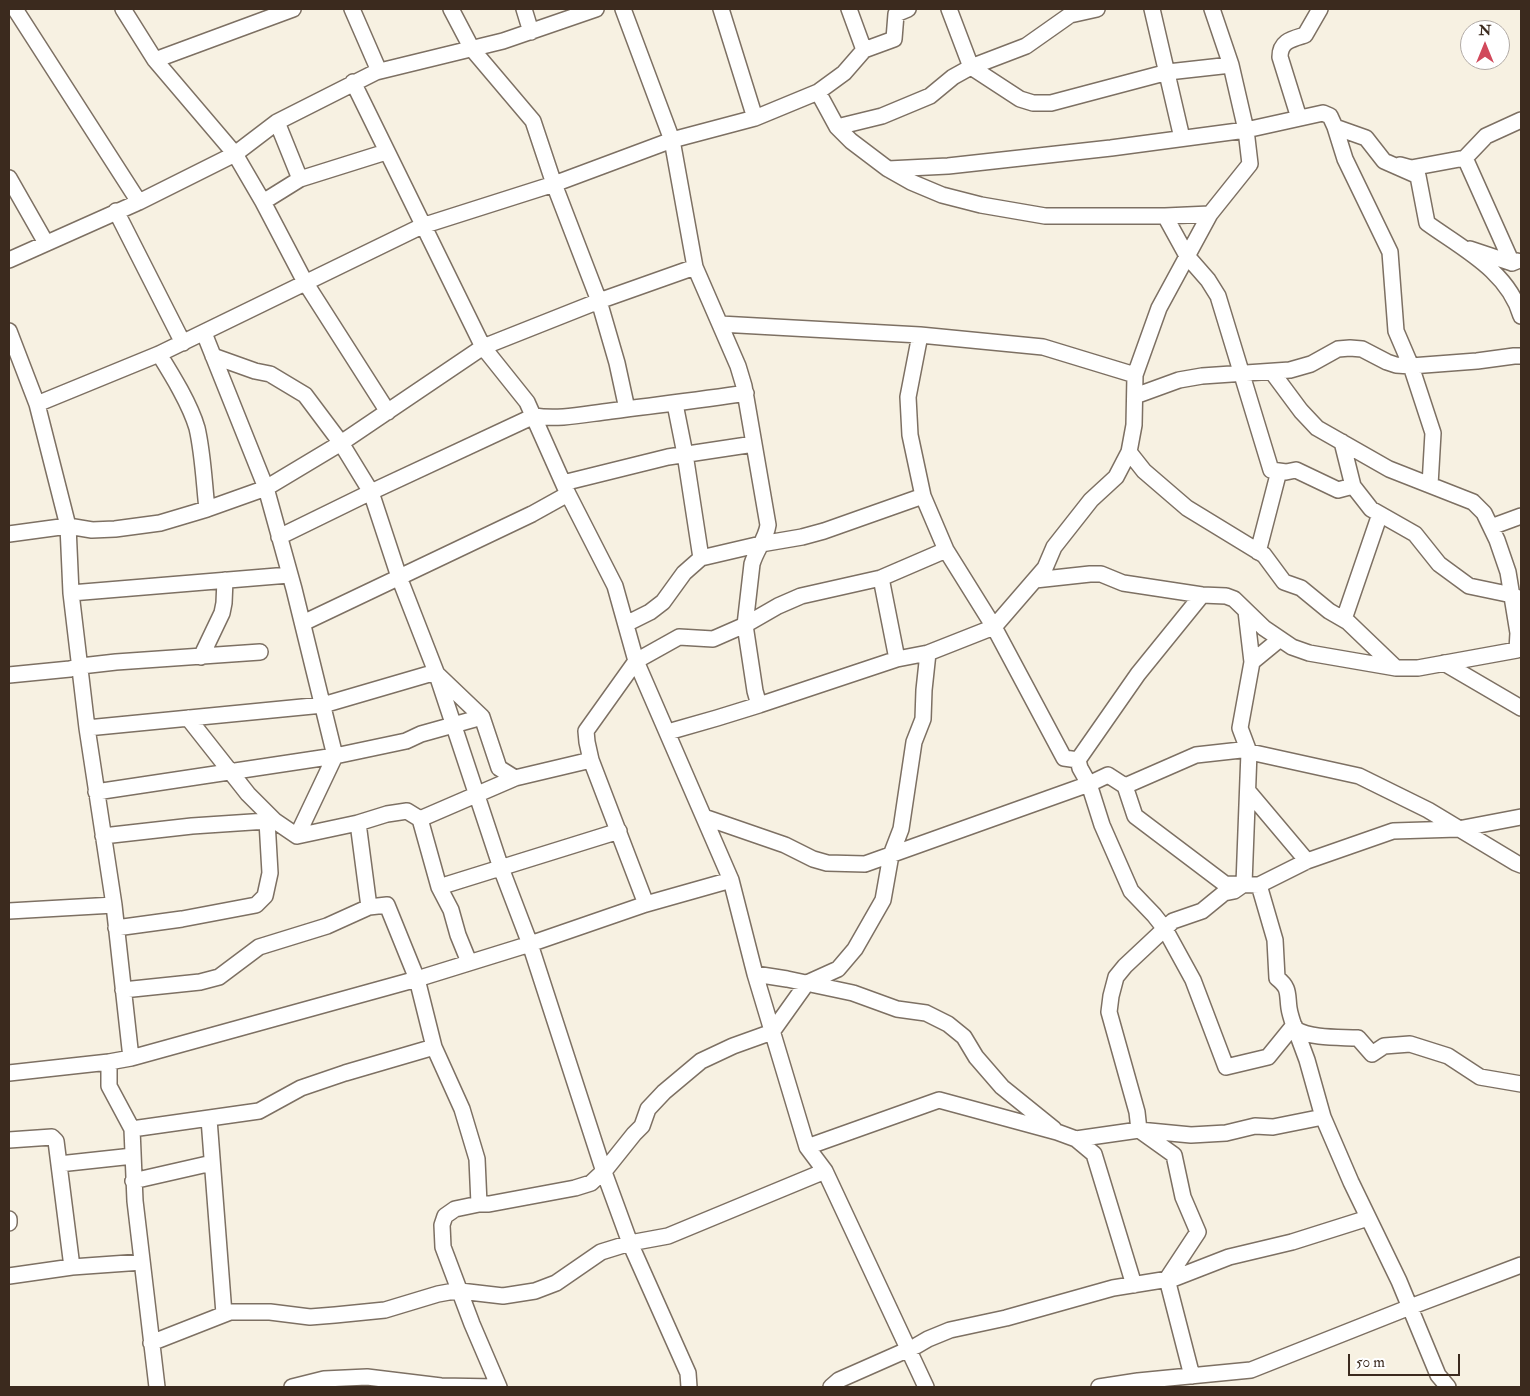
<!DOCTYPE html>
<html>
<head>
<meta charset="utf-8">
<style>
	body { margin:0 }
	#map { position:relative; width:1530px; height:1396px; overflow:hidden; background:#f7f1e2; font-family:"IM FELL Double Pica",serif }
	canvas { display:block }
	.frame { position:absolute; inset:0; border:10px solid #3b2a1e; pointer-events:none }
	.north { position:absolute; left:1460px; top:20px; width:50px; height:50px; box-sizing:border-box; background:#fff; border:1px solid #b1aaa5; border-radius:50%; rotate:0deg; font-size:14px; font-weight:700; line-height:20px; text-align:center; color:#3b2a1e }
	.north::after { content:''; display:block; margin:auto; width:18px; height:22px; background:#d1495b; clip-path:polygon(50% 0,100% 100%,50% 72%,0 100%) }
	.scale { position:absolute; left:1348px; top:1354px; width:112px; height:22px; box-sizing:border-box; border:2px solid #3b2a1e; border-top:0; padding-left:6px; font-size:15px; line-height:18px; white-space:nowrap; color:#3b2a1e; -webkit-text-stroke:4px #fff; paint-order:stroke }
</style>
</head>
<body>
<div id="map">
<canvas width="1530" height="1396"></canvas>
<div class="frame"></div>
<div class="north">N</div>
<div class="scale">50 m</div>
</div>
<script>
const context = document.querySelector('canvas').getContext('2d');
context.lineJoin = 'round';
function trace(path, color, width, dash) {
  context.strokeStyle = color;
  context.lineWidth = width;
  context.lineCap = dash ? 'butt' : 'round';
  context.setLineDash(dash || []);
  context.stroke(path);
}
const minor = new Path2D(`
	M 15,9 L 139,202
	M 123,9 L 155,60 L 235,154 L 263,202 L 305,282 L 388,412
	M 352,9 L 379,71
	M 451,9 L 472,49 L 533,121 L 554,184 L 599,301 L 617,363 L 627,409
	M 524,9 L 531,32
	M 623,9 L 672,140 L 695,267 L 738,366 L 744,386 L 768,525 C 766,539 756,550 752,564 L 745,625 L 755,691 L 759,705 L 717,718 L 668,732
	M 721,9 L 755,118
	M 849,9 L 864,50
	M 1152,9 L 1182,138
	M 1212,9 L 1231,65
	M 155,60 L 293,9
	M 353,82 L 483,347 L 527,402 L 568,494 L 615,586 L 636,661 L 731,880 L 755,974 L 807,1147 L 825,1171 L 926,1387
	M 818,92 L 837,127 L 851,141 L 888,169 L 911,182 L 942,195 L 981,205 L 1045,216 L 1165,216 L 1210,214
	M 1299,118 L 1280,57 C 1280,41 1292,39 1305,35 L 1320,9
	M 277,122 L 300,179
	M 837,127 L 882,116 L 930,96 L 953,77 L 971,67 L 1026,46 L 1070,15 L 1097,9
	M 1335,127 L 1366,138 L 1384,161 L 1418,176 L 1427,223 C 1463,249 1508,271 1521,316
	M 1465,158 L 1486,136 L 1521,120
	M 1400,165 L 1411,168 L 1465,158 L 1512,263
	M 888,169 L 948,166 L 1111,148 L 1246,130 L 1323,113 L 1330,116 L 1335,127 L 1345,159 L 1390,252 L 1396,331 L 1411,366 L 1433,433 L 1430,485
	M 9,178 L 46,243
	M 263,202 L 300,179 L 386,152
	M 116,211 L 183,343
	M 1165,216 L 1187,256 L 1208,280 L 1218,296 L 1271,470 L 1286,472 L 1296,470 L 1338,490 L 1353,486 L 1342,442
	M 1470,249 L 1512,263 L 1517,261
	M 9,260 L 139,202 L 235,154 L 277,122 L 376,72 L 503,41 L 596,9
	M 720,324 L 920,335 L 1043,347 L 1135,375
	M 9,331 L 37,404 L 68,526 L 71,593 L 87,728 L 114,905 L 131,1058
	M 204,333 L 266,488 L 294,589 L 335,756 L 297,836 L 358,823 L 369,907 L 387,905 L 417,979 L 434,1047 L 462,1109 L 477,1159 L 479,1204 L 455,1209 L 445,1216 L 442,1225 L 443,1247 L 472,1324 L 499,1387
	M 920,335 L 908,397 L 910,435 L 923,496 L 946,550 L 994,627 L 1064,758 L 1078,760 L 1080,768 L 1089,784 L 1108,775 L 1125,786 L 1135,816 L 1225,884 L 1259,885 L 1275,940 L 1277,978 C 1290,988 1287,994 1289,1008 C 1290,1015 1293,1023 1295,1029 C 1313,1039 1338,1037 1358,1038 L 1372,1054 L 1384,1046 L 1410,1044 L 1448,1056 L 1480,1077 L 1521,1084
	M 159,354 C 172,375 190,404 197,428 C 203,454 204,482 207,509
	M 213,356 L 255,371 L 270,374 L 305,395 L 341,443 L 371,492 L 399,577 L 436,672 L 501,868 L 530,944 L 604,1172 L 630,1243 L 688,1373 L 689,1387
	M 1135,396 L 1179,380 L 1202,376 L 1290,370 L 1311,364 L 1338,349 L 1350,348 L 1362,349 L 1387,362 L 1396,365 L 1411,366 L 1477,361 L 1514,356 L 1521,356
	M 37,404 L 159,354 L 422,226 L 554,184 L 672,140 L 755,118 L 818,92 L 844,73 L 864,50 L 894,39 L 896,14 L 908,9
	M 675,404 L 685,454 L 701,558
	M 1129,452 L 1144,471 L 1187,508 L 1264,555 L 1284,582 L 1301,588 L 1329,611 L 1348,622 L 1396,668
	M 563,483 L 668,457 L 754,444
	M 1353,486 L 1371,509 L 1415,534 L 1439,564 L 1469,586 L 1512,595 L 1518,598
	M 1491,527 L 1521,516
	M 9,534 L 68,526 L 92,530 L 115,529 L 160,523 L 207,509 L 266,488 L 341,443 L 483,347 L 599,301 L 695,267
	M 279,537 L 371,492 L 534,416 C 560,420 585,414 611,411 C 656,405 701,400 746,393
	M 1258,552 L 1279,471
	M 881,578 L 897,659
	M 1035,580 L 1090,574 L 1101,574 L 1123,583 L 1202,595 L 1226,596 L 1234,599 L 1264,628 L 1292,647 L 1309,653 L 1396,668 L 1418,668 L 1517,650 L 1518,633 L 1508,572 L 1497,540 L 1484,513 L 1473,502 L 1389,469 L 1317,428 L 1301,411 L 1272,372
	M 71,593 L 289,575
	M 1246,611 L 1252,662 L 1280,639
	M 1344,619 L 1380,514
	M 303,623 L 532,514 L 568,494
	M 626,624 L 650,612 L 663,602 L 684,573 L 701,558 L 761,544 L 802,537 L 824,531 L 923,496
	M 201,657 L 222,613 L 224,603 L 225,580
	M 1444,663 L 1521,708
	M 9,675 L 70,669 L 81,666 L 116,662 L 260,652
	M 438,675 L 482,717 L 499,768 L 515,778
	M 759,705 L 897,659 L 928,653
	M 188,718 L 248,794 L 275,821
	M 87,728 L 323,705 L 436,672
	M 1078,760 L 1138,674 L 1202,595
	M 1125,786 L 1196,755 L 1241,750 L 1359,776 L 1428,810 L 1516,863 L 1521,865
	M 1248,791 L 1307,861
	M 96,792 L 335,756 L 406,741 L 421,734 L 482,717
	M 704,817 L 785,845 L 813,859 L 827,863 L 865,864 L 1089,784 L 1102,825 L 1131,891 L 1154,915 L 1165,929 L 1193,980 L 1226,1067 L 1268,1057 L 1294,1025 L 1307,1060 L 1323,1117 L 1351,1182 L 1399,1281 L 1438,1375 L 1448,1387
	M 420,819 L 439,887 L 451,910 L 458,935 L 469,962
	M 358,823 L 387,814 L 407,811 L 420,819 L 515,778 L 591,760
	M 103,836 L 192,826 L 267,821 L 275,821 L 297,836
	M 1259,885 L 1307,861 L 1393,831 L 1458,829 L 1521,817
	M 439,887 L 619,831
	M 646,904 L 591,760 L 587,742 L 586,731 L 636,661 L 679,637 L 713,639 L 745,625 L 778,606 L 801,596 L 881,578 L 946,550
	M 9,911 L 114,905
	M 116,928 L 182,919 L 256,905 L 265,896 L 270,873 L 267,821
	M 755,974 L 787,979 L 853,993 L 897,1009 L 926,1013 L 948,1024 L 964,1037 L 976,1057 L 1002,1087 L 1054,1129
	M 123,990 L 200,982 L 219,977 L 259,947 L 327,926 L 369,907
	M 9,1073 L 109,1062
	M 209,1119 L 224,1314
	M 132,1129 L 259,1111 L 301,1088 L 345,1073 L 434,1047
	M 1076,1139 L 1139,1130 L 1191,1135 L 1226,1133 L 1255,1126 L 1273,1127 L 1323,1117
	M 9,1140 L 52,1137 L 56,1141 L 72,1267
	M 807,1147 L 939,1100 L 1057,1132 L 1076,1139 L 1094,1154 L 1134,1285
	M 59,1164 L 133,1156
	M 133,1181 L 212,1163
	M 479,1204 L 489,1204 L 575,1188 L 591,1183 L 606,1169 L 634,1134 L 642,1126 L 648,1109 L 664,1092 L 701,1061 L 733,1046 L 772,1032 L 807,983 L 838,969 L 855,949 L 883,900 L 891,855 L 901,829 L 914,742 L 923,719 L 924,690 L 928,653 L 994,627 L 1045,568 L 1054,547 L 1091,500 L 1116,477 L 1129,452 L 1134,425 L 1135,375 L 1159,308 L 1210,214 L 1250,164 L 1246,130 L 1231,65 L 1168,72 L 1051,103 L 1033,103 L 1020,99 L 971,67 L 949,9
	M 9,1219 L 9,1223
	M 9,1276 L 72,1267 L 142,1262
	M 151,1343 L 230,1312 L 270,1312 L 310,1317 L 335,1315 L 385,1310 L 438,1294 L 449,1292 L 460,1291 L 503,1296 L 535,1291 L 556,1283 L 601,1252 L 630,1243 L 668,1236 L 825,1171
	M 1192,1376 L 1167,1279 L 1198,1232 L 1183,1197 L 1174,1155 L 1139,1130 L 1137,1112 L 1109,1012 L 1111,996 L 1116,977 L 1125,966 L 1173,921 L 1202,911 L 1224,893 L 1234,891 L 1244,884 L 1249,752 L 1240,728 L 1252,662
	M 157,1387 L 135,1201 L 132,1129 L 109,1086 L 109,1062 L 131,1058 L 417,979 L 530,944 L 646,904 L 731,880
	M 292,1387 L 324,1379 L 367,1377 L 441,1386 L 496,1387
	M 831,1387 L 839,1380 L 916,1346 L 928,1339 L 950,1330 L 1006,1318 L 1113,1288 L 1175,1278 L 1229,1257 L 1292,1242 L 1368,1218
	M 1099,1387 L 1138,1381 L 1251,1370 L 1410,1307 L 1521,1265`);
trace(minor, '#7d7063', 18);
trace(minor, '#fff', 15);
</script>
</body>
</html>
